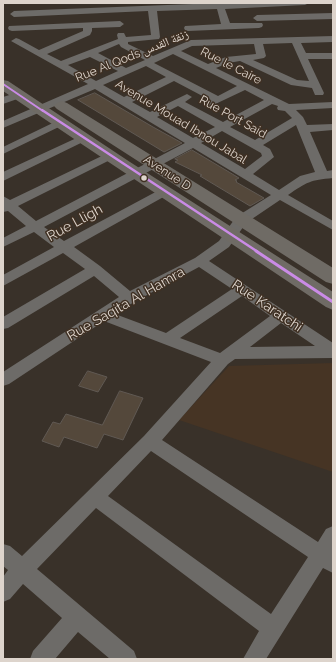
<!DOCTYPE html>
<html>
<head>
<meta charset="utf-8">
<style>
	body { margin:0 }
	#map { position:relative; width:336px; height:662px; overflow:hidden; background:#393129; font-family:Raleway,sans-serif }
	canvas { display:block }
	.frame { position:absolute; inset:0; border:4px solid #ddd4cc; pointer-events:none }
</style>
</head>
<body>
<div id="map">
<canvas width="336" height="662"></canvas>
<div class="frame"></div>
</div>
<script>
const context = document.querySelector('canvas').getContext('2d');
context.lineJoin = 'round';
function paint(path, color) {
  context.fillStyle = color;
  context.fill(path, 'evenodd');
}
function trace(path, color, width, dash) {
  context.strokeStyle = color;
  context.lineWidth = width;
  context.lineCap = dash ? 'butt' : 'round';
  context.setLineDash(dash || []);
  context.stroke(path);
}
function label(font, color, halo, rows, align = 'center') {
  context.font = font + ' Raleway,"Noto Naskh Arabic",sans-serif';
  context.lineWidth = 3;
  context.setLineDash([]);
  context.textBaseline = 'middle';
  context.strokeStyle = halo;
  context.fillStyle = color;
  for (const [text, x, y, turn = 0] of rows) {
    context.save();
    context.translate(x, y);
    context.rotate((+turn || 0) * Math.PI / 180);
    context.textAlign = isNaN(turn) ? turn : align;
    if (halo) context.strokeText(text, 0, 0);
    context.fillText(text, 0, 0);
    context.restore();
  }
}
paint(new Path2D(`
	M 333,363 L 333,472 L 179,420 L 229,366 Z`), '#463424');
const building = new Path2D(`
	M 95,93 L 153,127 L 182,143 L 164,152 L 78,100 Z
	M 192,150 L 239,178 L 235,180 L 237,181 L 236,182 L 264,198 L 250,206 L 200,176 L 202,175 L 175,162 L 178,160 L 175,159 Z
	M 88,371 L 107,377 L 98,392 L 79,386 Z
	M 120,391 L 143,398 L 123,440 L 104,434 L 97,448 L 64,437 L 59,447 L 42,441 L 53,422 L 60,424 L 66,414 L 102,425 Z`);
paint(building, '#54483b');
trace(building, '#605953', 1);
paint(new Path2D(`
	M 218,3 L 309,3 L 305,5 L 225,9 L 230,23 L 262,23 L 263,25 L 262,27 L 259,28 L 188,31 L 185,30 L 184,28 L 185,26 L 221,24 L 217,9 L 157,11 L 160,37 L 159,39 L 128,42 L 128,44 L 153,56 L 191,40 L 333,36 L 333,42 L 301,43 L 306,53 L 333,53 L 333,59 L 308,59 L 324,93 L 323,95 L 315,95 L 312,88 L 291,85 L 240,61 L 228,63 L 216,68 L 289,104 L 333,102 L 333,108 L 296,110 L 303,117 L 307,125 L 333,124 L 333,130 L 310,132 L 327,171 L 333,170 L 333,178 C 310,180 307,182 288,195 L 333,221 L 333,230 L 280,200 L 246,223 L 229,247 L 209,261 L 333,343 L 333,358 L 235,359 L 228,364 L 162,440 L 318,542 L 326,529 L 333,526 L 333,573 L 323,568 L 266,659 L 243,659 L 259,631 L 96,508 L 37,569 L 134,651 L 137,659 L 110,659 L 78,632 L 55,659 L 30,659 L 33,651 L 62,618 L 23,584 L 10,599 L 3,602 L 3,577 L 8,570 L 3,566 L 3,544 L 10,546 L 22,556 L 144,436 L 211,362 L 104,321 L 9,384 L 3,386 L 3,372 L 119,297 L 94,276 L 8,328 L 3,329 L 3,317 L 85,269 L 63,253 L 3,286 L 3,275 L 54,247 L 34,232 L 3,247 L 3,238 L 26,226 L 8,211 L 3,212 L 3,196 L 10,200 L 106,154 L 114,154 L 116,156 L 114,158 L 18,206 L 36,221 L 185,143 L 95,89 L 3,128 L 3,121 L 88,84 L 11,41 L 16,38 L 19,39 L 39,50 L 83,31 L 83,28 L 12,31 L 9,30 L 8,28 L 9,26 L 120,21 L 124,24 L 120,27 L 92,28 L 92,31 L 90,35 L 47,54 L 61,61 L 118,39 L 117,35 L 118,33 L 124,33 L 126,37 L 151,35 L 148,11 L 14,17 L 10,14 L 14,11 ZM 292,43 L 309,81 L 297,80 L 253,60 L 264,58 L 266,56 L 263,44 ZM 119,44 L 121,47 L 145,60 L 126,68 L 98,53 ZM 254,44 L 256,54 L 226,57 L 208,64 L 181,51 L 192,46 ZM 173,54 L 237,86 L 218,96 L 154,63 ZM 90,57 L 118,71 L 96,81 L 68,65 ZM 146,66 L 166,77 L 124,97 L 103,85 ZM 174,81 L 210,100 L 204,104 L 209,107 L 245,90 L 264,100 L 223,122 L 185,102 L 192,97 L 187,94 L 150,112 L 132,102 ZM 272,104 L 278,106 L 277,108 L 278,110 L 285,111 L 292,118 L 255,140 L 230,127 ZM 178,106 L 215,127 L 193,138 L 157,117 ZM 296,125 L 315,172 L 300,176 L 279,190 L 253,174 L 274,157 L 270,149 L 263,145 ZM 222,131 L 261,153 L 262,156 L 245,169 L 201,143 ZM 193,148 L 271,195 L 236,217 L 219,241 L 195,258 L 130,291 L 100,266 L 74,247 L 167,195 L 169,192 L 167,189 L 163,188 L 64,241 L 44,227 ZM 199,267 L 232,289 L 166,333 L 115,314 L 134,302 ZM 242,296 L 270,316 L 220,353 L 180,338 ZM 281,323 L 315,346 L 250,347 ZM 151,451 L 308,557 L 271,614 L 108,496 Z
	M 333,13 L 333,19 L 257,21 L 253,18 L 257,15 Z
	M 19,92 L 23,93 L 24,95 L 23,97 L 3,104 L 3,97 Z
	M 61,119 L 65,120 L 66,122 L 65,124 L 3,154 L 3,147 Z
	M 83,135 L 87,136 L 89,138 L 87,140 L 3,181 L 3,172 Z`), '#6d6b68');
paint(new Path2D(`
	M 3,80 L 8,81 L 130,162 L 333,292 L 333,310 L 326,307 C 218,234 110,164 3,91 Z
	M 62,101 L 67,103 L 333,268 L 333,284 L 326,282 L 57,109 L 54,106 L 57,103 Z`), '#6f6b65');
trace(new Path2D(`
	M 3,84 L 43,111`), '#ca8be6', 2);
trace(new Path2D(`
	M 42,110 L 258,252`), '#ca8be6', 2.5);
trace(new Path2D(`
	M 256,251 L 333,302`), '#ca8be6', 3);
for (const [x, y, r, color] of [
	[144,178,3.5,"#ddd4cc"]
]) {
  const dot = new Path2D();
  dot.arc(x, y, r, 0, 2 * Math.PI);
  context.fillStyle = color;
  context.fill(dot);
  trace(dot, '#3f3023', 1.5);
}
label('12px', '#ddd4cc', '#3f3023', [
	["Rue Al Qods زنقة القدس",132,56,-22],
	["Rue le Caire",231,66,27],
	["Rue Port Said",233,117,29],
	["Avenue Mouad Ibnou Jabal",181,122,31],
	["Avenue D",167,173,33]
]);
label('14px', '#ddd4cc', '#3f3023', [
	["Rue Lligh",75,223,-29],
	["Rue Saqita Al Hamra",126,304,-30],
	["Rue Karatchi",267,306,34]
]);
</script>
</body>
</html>
